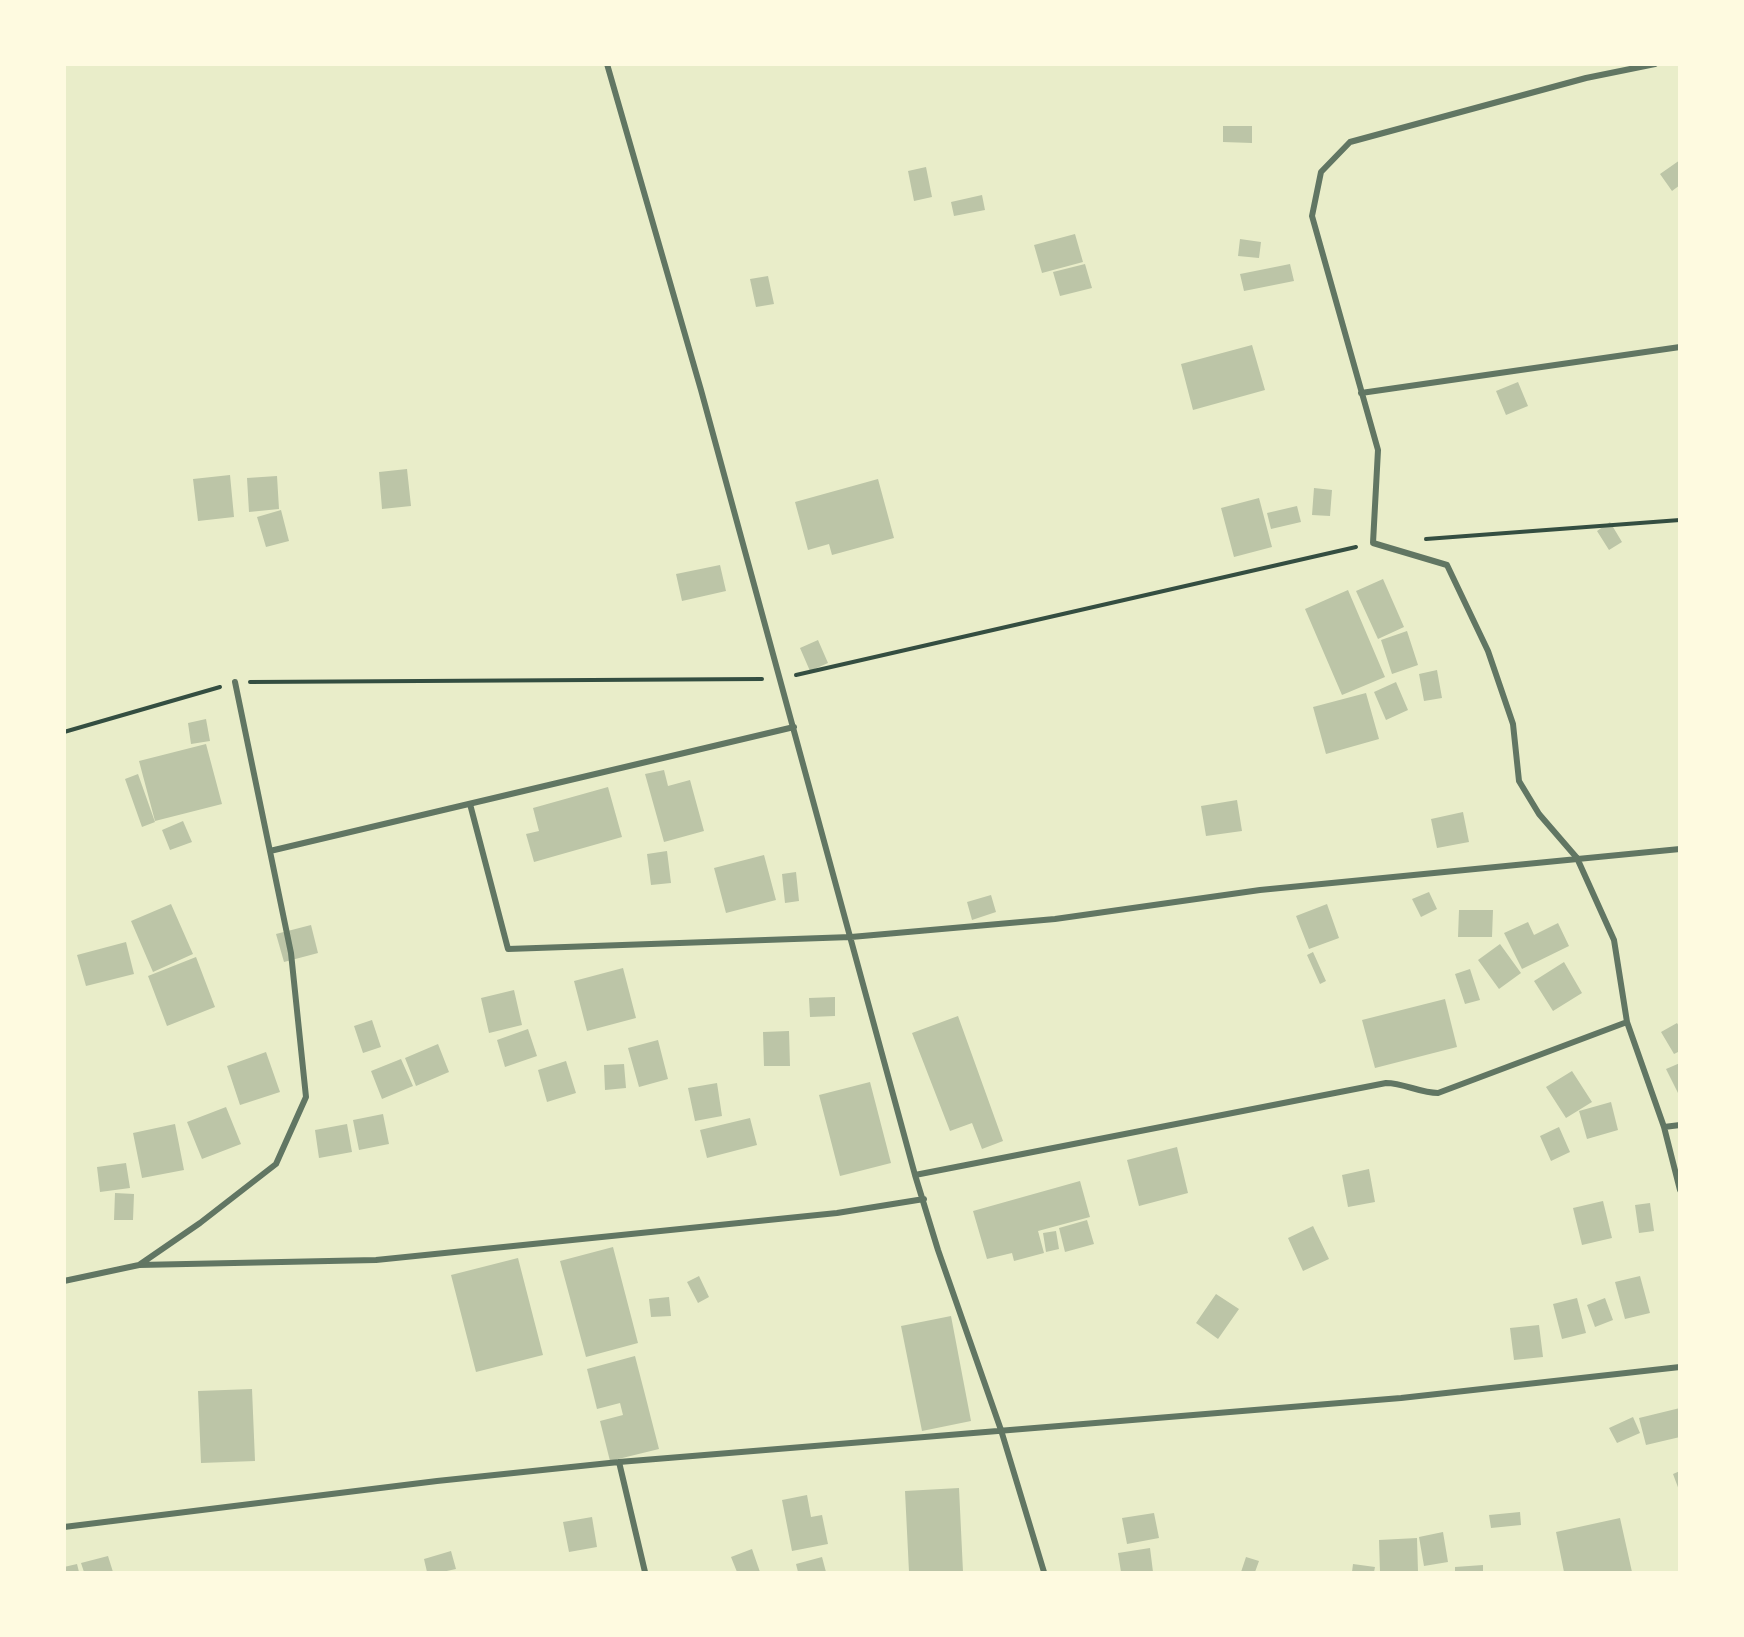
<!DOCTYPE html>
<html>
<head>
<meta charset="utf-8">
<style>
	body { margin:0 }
	#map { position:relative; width:1744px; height:1637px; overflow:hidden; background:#e9edc9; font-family:Signika,sans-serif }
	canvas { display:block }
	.frame { position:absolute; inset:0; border:66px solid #fefae0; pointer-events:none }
</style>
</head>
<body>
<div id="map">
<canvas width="1744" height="1637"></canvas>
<div class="frame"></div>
</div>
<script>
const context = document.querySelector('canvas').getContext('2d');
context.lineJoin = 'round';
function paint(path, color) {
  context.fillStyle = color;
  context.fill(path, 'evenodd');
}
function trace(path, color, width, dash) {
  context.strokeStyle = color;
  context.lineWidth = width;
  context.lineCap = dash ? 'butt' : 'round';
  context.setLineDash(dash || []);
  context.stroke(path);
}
paint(new Path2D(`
	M 1223,126 L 1252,126 L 1252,143 L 1223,142 Z
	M 1680,160 L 1680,185 L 1672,191 L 1660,174 Z
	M 926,167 L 932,197 L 914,201 L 908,171 Z
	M 982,195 L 985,210 L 954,216 L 951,202 Z
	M 1075,234 L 1083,262 L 1042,273 L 1034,245 Z
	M 1240,239 L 1261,242 L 1259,258 L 1238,256 Z
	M 1085,264 L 1092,288 L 1060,296 L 1053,272 Z
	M 1290,264 L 1294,281 L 1244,291 L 1240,274 Z
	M 768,276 L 774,304 L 756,307 L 750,279 Z
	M 1252,345 L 1265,390 L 1193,410 L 1181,364 Z
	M 1518,382 L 1528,406 L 1506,415 L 1496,391 Z
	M 407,469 L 411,506 L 382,509 L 379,472 Z
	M 230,475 L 234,517 L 198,521 L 193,479 Z
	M 277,476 L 279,509 L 249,512 L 247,478 Z
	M 878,479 L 894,538 L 832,555 L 829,544 L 808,550 L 795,502 Z
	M 1314,488 L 1332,490 L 1330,516 L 1312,515 Z
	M 1259,498 L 1272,547 L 1234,557 L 1221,508 Z
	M 1297,506 L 1301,522 L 1271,529 L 1267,513 Z
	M 281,510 L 289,541 L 266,547 L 257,517 Z
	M 1610,522 L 1622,542 L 1609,550 L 1597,531 Z
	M 720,565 L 726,591 L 682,601 L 676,574 Z
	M 1383,579 L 1404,627 L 1378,639 L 1356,591 Z
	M 1348,590 L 1385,677 L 1342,695 L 1305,609 Z
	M 1407,631 L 1418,665 L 1392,674 L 1381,640 Z
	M 818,640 L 828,663 L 810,671 L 800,648 Z
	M 1437,670 L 1442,698 L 1424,701 L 1419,674 Z
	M 1396,682 L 1408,710 L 1386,720 L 1374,692 Z
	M 1366,693 L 1379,739 L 1326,754 L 1313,707 Z
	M 206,719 L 210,741 L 191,744 L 188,723 Z
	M 206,744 L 222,804 L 155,821 L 139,761 Z
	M 664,770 L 668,786 L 690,780 L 704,831 L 664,842 L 645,774 Z
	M 138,774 L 155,822 L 142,827 L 125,779 Z
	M 608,787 L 622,837 L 534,862 L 526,834 L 539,831 L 533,808 Z
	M 1237,800 L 1242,831 L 1206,836 L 1201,806 Z
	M 1463,812 L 1469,842 L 1437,848 L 1431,819 Z
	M 183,821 L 192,842 L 170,850 L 162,830 Z
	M 667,851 L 671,883 L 651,885 L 647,854 Z
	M 764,855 L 776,900 L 726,913 L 714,868 Z
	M 796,872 L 799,901 L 785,903 L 782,874 Z
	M 1429,892 L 1437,909 L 1421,917 L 1412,899 Z
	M 991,895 L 996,912 L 972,920 L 967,902 Z
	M 171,904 L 193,954 L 153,972 L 131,921 Z
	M 1327,904 L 1339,938 L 1309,949 L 1296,916 Z
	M 1459,910 L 1493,910 L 1492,937 L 1458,937 Z
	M 1528,922 L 1534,935 L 1558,923 L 1569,946 L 1522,969 L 1504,933 Z
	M 311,925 L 318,953 L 284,962 L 276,934 Z
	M 126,942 L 134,974 L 86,986 L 77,955 Z
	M 1500,944 L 1521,973 L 1499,989 L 1478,960 Z
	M 1313,952 L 1326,981 L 1320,984 L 1307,955 Z
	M 196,957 L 215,1007 L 167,1026 L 148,976 Z
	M 1564,962 L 1582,993 L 1553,1011 L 1534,981 Z
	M 623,968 L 636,1018 L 587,1031 L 574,981 Z
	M 1470,969 L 1480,1000 L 1465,1004 L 1455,974 Z
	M 514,990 L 522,1025 L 489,1033 L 481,998 Z
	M 835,997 L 835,1016 L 810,1017 L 809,998 Z
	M 1445,999 L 1457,1047 L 1375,1068 L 1362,1020 Z
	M 958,1016 L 1003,1141 L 982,1149 L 972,1123 L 950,1131 L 912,1033 Z
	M 372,1020 L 381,1047 L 363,1053 L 354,1026 Z
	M 1677,1023 L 1680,1028 L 1680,1051 L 1674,1054 L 1661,1032 Z
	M 528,1029 L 537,1056 L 505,1067 L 497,1040 Z
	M 789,1031 L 790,1066 L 764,1066 L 763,1032 Z
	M 658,1040 L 668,1079 L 639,1087 L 628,1048 Z
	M 438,1044 L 449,1072 L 416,1086 L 405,1058 Z
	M 266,1052 L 280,1092 L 240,1105 L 227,1066 Z
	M 401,1059 L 413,1086 L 382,1099 L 371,1071 Z
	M 566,1061 L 576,1093 L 547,1102 L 538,1070 Z
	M 1680,1063 L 1680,1097 L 1666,1069 Z
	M 624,1064 L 626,1088 L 605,1090 L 604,1065 Z
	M 1572,1071 L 1592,1102 L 1566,1118 L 1546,1087 Z
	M 870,1082 L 891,1163 L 840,1176 L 819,1095 Z
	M 717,1083 L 722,1116 L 695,1121 L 688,1088 Z
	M 1611,1102 L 1618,1130 L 1587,1139 L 1579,1111 Z
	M 226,1107 L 241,1144 L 202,1159 L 187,1122 Z
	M 383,1114 L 389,1144 L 359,1150 L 353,1120 Z
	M 750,1118 L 757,1145 L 707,1158 L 700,1130 Z
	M 175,1124 L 184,1170 L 142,1178 L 133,1133 Z
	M 347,1124 L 352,1152 L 319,1158 L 315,1130 Z
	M 1559,1127 L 1570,1152 L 1551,1161 L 1540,1136 Z
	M 1177,1147 L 1188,1193 L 1139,1206 L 1127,1160 Z
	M 126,1163 L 130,1188 L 100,1192 L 97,1167 Z
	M 1369,1169 L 1375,1202 L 1348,1207 L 1342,1175 Z
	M 1080,1181 L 1090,1217 L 1038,1231 L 1044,1253 L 1014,1261 L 1012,1253 L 987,1259 L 973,1211 Z
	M 115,1193 L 134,1194 L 133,1220 L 114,1220 Z
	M 1603,1201 L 1612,1238 L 1582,1245 L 1573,1208 Z
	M 1650,1203 L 1654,1231 L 1639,1233 L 1635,1205 Z
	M 1087,1220 L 1094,1244 L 1065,1252 L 1059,1228 Z
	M 1313,1226 L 1329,1259 L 1303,1271 L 1288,1238 Z
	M 1056,1231 L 1059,1249 L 1046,1252 L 1043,1233 Z
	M 613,1247 L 638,1343 L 586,1357 L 560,1261 Z
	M 518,1258 L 543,1355 L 476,1372 L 451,1275 Z
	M 699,1276 L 709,1297 L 698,1303 L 687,1282 Z
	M 1640,1276 L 1650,1313 L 1625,1319 L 1615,1282 Z
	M 1216,1294 L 1239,1309 L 1218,1339 L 1196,1323 Z
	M 669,1297 L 671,1316 L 651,1317 L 649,1299 Z
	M 1577,1298 L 1586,1333 L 1562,1339 L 1553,1304 Z
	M 1605,1298 L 1613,1320 L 1595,1327 L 1587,1305 Z
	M 951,1316 L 971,1421 L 922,1431 L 901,1326 Z
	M 1539,1325 L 1543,1357 L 1514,1360 L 1510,1328 Z
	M 635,1356 L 659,1449 L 610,1461 L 600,1421 L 623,1415 L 620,1403 L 597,1409 L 587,1369 Z
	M 252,1389 L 255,1461 L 201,1463 L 198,1391 Z
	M 1680,1408 L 1680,1437 L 1646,1445 L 1639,1418 Z
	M 1633,1417 L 1640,1433 L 1617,1443 L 1609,1428 Z
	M 1680,1471 L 1680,1490 L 1679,1490 L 1673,1474 Z
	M 959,1488 L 963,1572 L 909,1572 L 905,1491 Z
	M 807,1495 L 811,1517 L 822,1515 L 828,1544 L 792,1551 L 782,1500 Z
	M 1520,1512 L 1521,1525 L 1491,1528 L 1489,1515 Z
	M 1154,1513 L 1159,1538 L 1127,1544 L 1122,1518 Z
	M 592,1517 L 597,1547 L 569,1552 L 563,1522 Z
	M 1620,1518 L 1632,1572 L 1564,1572 L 1556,1532 Z
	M 1443,1532 L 1448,1562 L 1424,1566 L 1419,1537 Z
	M 1417,1538 L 1418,1572 L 1380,1572 L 1379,1540 Z
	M 1150,1548 L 1153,1572 L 1121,1572 L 1118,1553 Z
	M 752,1549 L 760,1572 L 737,1572 L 731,1557 Z
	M 451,1551 L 456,1569 L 442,1572 L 427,1572 L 424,1559 Z
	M 108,1556 L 113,1572 L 84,1572 L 81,1563 Z
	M 822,1557 L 826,1572 L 798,1572 L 796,1564 Z
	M 1246,1557 L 1259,1561 L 1255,1572 L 1241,1572 Z
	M 77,1564 L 79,1572 L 64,1572 L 64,1567 Z
	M 1353,1564 L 1375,1567 L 1374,1572 L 1352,1572 Z
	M 1483,1565 L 1483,1572 L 1455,1572 L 1455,1567 Z`), '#bcc5a7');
trace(new Path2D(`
	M 1426,539 L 1680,520
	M 796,675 L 1356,547
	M 250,682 L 762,679
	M 64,732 L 220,687`), '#344e41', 4);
trace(new Path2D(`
	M 607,64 L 701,390 L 915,1175 L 938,1250 L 1001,1430 L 1044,1572
	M 1655,64 L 1586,78 L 1350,142 L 1321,172 L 1312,216 L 1378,450 L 1373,543 L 1447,565 L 1488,651 L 1513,724 L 1519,781 L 1539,814 L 1577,858 L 1614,940 L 1627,1022 L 1664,1127 L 1680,1190
	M 1361,393 L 1680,347
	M 470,804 L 508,949 L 851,937 L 1055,919 L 1260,890 L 1680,849
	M 270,851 L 794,727
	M 1664,1127 L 1680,1125
	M 915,1175 L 1386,1083 C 1404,1083 1420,1093 1438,1093 L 1627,1022
	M 139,1265 L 200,1223 L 276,1164 L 306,1097 L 291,953 L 235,682
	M 64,1281 L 139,1265 L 376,1260 L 837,1213 L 924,1199
	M 619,1462 L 645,1572
	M 64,1527 L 437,1481 L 619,1462 L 1401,1398 L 1680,1367`), '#617663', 6);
</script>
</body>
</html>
